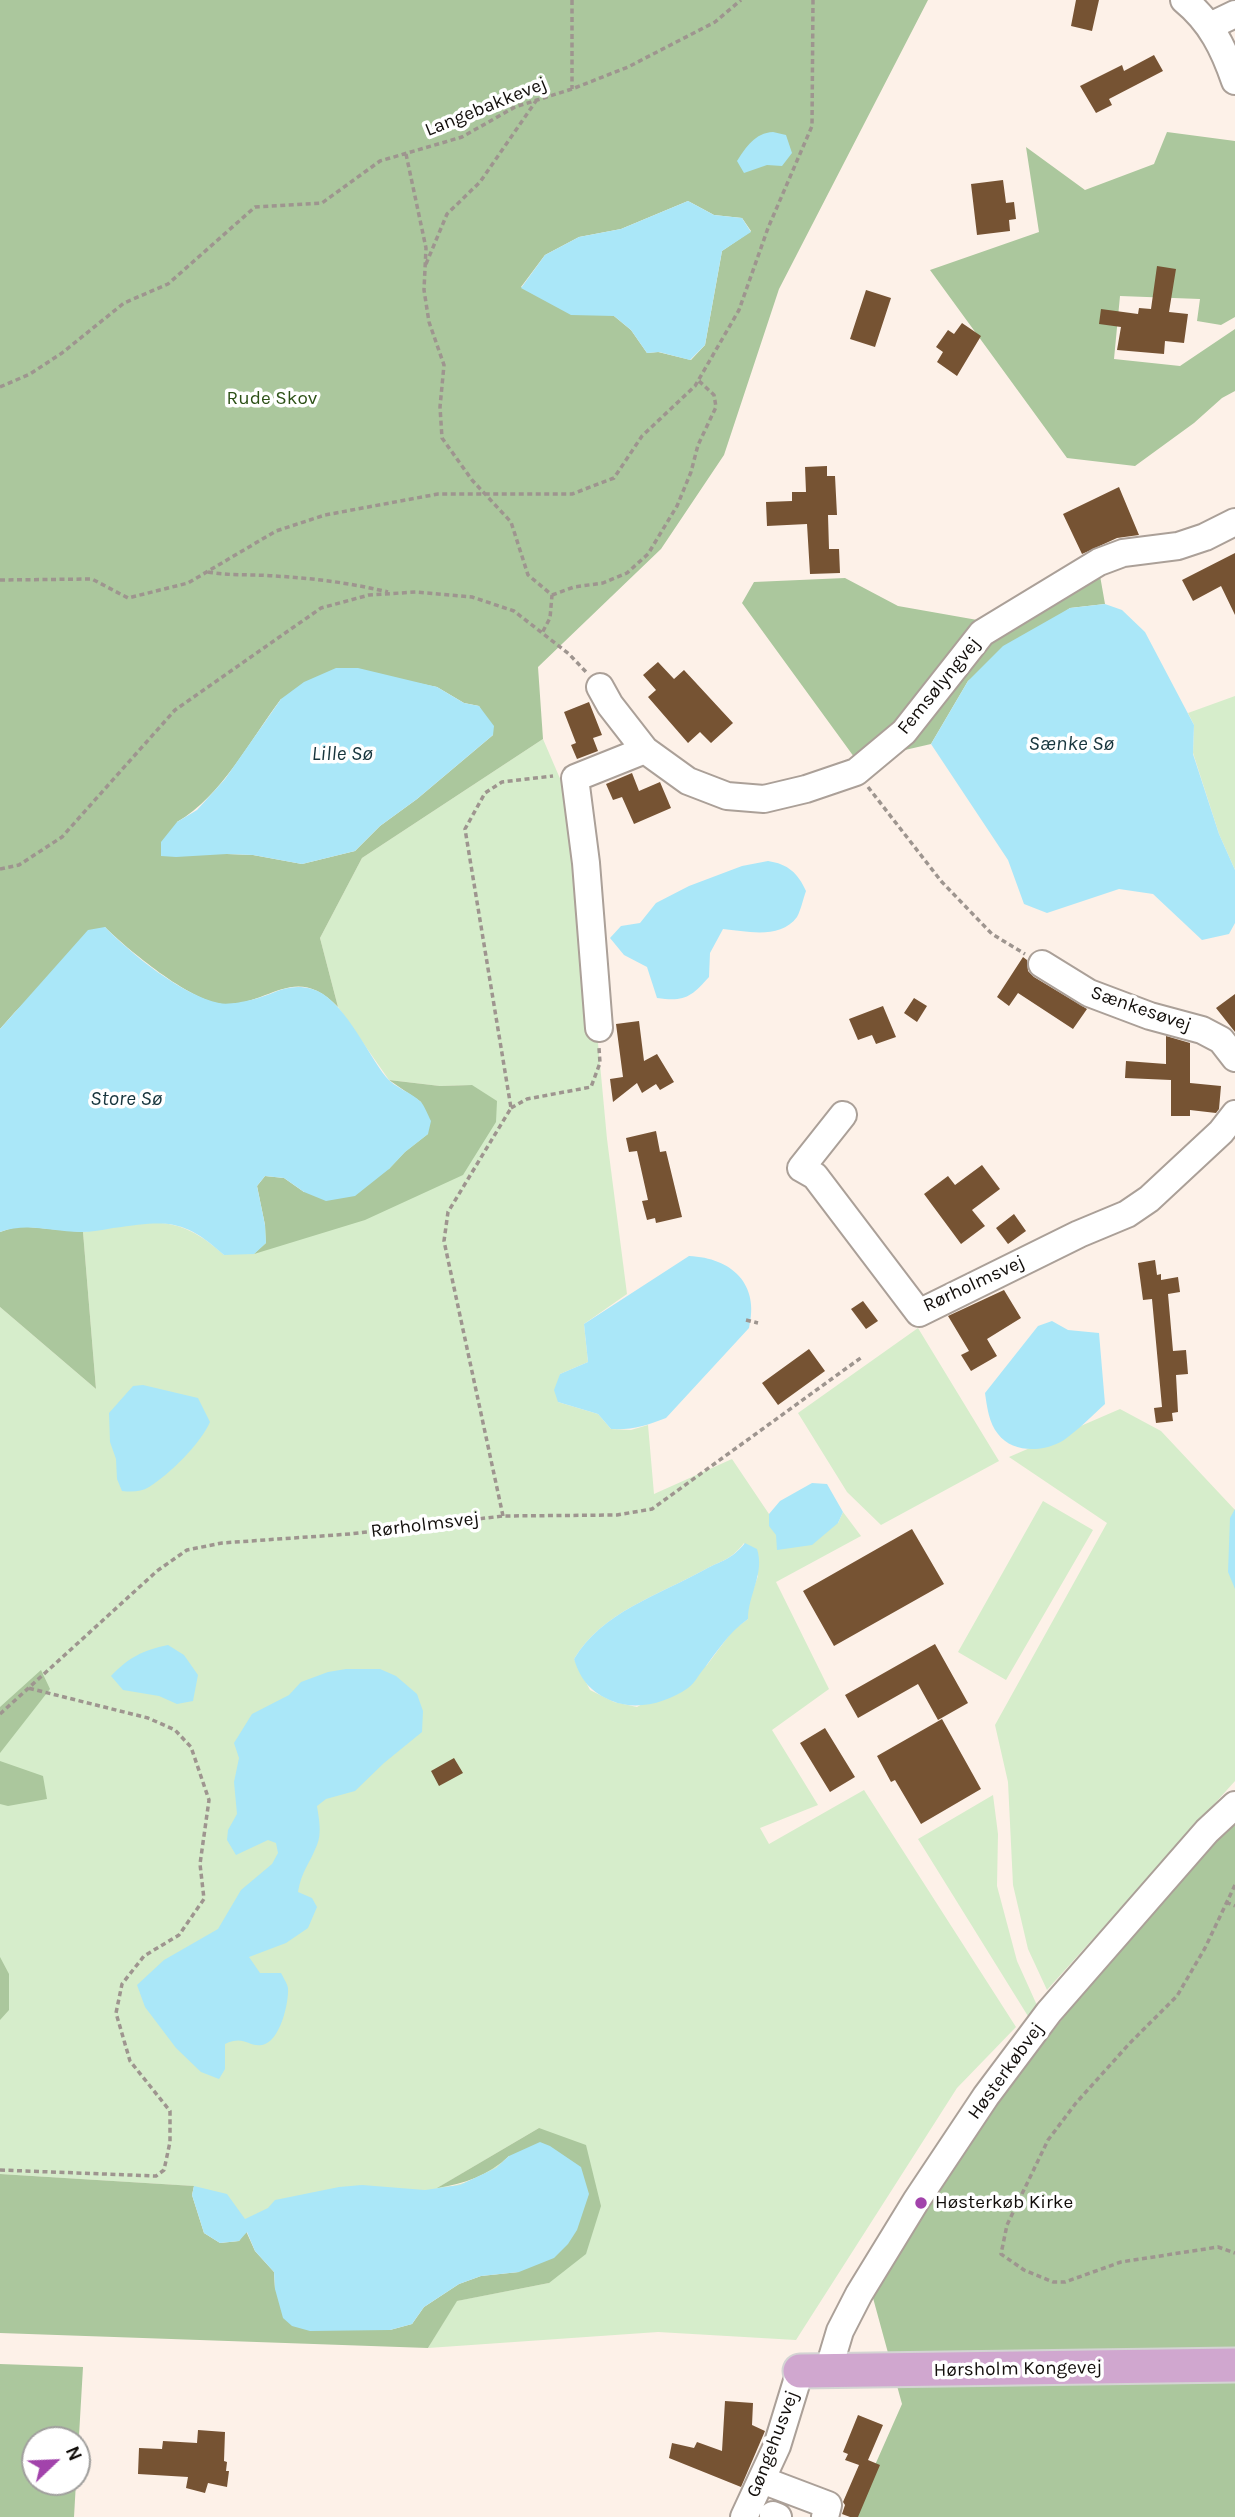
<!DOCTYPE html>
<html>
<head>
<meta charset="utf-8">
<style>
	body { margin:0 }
	#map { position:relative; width:1235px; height:2517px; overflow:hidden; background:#fdf1e8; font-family:Karla,sans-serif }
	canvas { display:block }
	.north { position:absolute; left:21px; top:2426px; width:70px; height:70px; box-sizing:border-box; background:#fff; border:2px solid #a09f9d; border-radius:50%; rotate:67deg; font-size:19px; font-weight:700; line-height:28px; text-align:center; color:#120e0b }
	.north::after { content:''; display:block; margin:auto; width:24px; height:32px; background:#a243ab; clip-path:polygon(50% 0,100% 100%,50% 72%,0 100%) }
</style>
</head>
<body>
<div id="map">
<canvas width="1235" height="2517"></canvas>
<div class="north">N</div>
</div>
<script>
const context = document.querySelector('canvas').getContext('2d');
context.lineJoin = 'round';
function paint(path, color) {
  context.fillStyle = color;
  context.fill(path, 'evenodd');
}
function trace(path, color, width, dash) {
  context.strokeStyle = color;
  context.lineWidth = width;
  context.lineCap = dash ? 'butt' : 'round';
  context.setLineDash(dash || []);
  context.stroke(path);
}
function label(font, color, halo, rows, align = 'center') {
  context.font = font + ' Karla,sans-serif';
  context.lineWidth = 7;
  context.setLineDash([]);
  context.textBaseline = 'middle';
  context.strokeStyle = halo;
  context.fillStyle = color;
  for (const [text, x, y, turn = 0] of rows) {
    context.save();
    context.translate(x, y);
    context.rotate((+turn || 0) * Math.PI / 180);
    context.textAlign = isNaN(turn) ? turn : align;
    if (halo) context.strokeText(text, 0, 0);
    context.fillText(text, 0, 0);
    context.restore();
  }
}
paint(new Path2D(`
	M 1235,696 L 1235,870 L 1219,834 L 1193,753 L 1194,725 L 1188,713 Z
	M 543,739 L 577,818 L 607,1139 L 627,1294 L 584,1324 L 588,1362 L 560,1374 L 558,1402 L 598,1414 L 611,1429 L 631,1430 L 648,1425 L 654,1494 L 732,1459 L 769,1514 L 769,1526 L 838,1523 L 843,1512 L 861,1536 L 776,1582 L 829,1689 L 772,1730 L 818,1805 L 760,1828 L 769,1844 L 864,1790 L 1016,2027 L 957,2088 L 796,2340 L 658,2332 L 428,2348 L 456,2301 L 549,2283 L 539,2128 L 439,2187 C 462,2188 492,2172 509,2156 L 390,2330 L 193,2186 L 0,2174 L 0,1307 L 96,1389 L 83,1232 C 144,1224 173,1208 224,1255 L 472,1085 L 440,1086 L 389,1080 L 338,1007 L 320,938 L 362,858 ZM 744,1543 L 758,1576 L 748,1604 L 748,1619 L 733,1630 L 707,1665 L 637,1707 L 614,1702 L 590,1690 L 574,1659 C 602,1612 659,1595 704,1570 C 722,1560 730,1561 744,1543 Z
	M 918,1328 L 999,1461 L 881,1525 L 847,1492 L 798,1413 Z
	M 1120,1409 L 1161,1431 L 1235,1510 L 1235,1781 L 1047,1990 L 1028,1949 L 1013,1885 L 1008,1782 L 995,1725 L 1107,1523 L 1009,1457 Z
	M 1043,1501 L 1093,1530 L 1006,1680 L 958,1652 Z
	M 993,1795 L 998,1834 L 997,1886 L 1017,1961 L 1040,2012 L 1031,2021 L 918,1839 Z`), '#d6edcb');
paint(new Path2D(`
	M 0,0 L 928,0 L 779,289 L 724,455 L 661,549 L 538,667 L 543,739 L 362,858 L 320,938 L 338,1007 C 294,961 269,1007 222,1004 C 190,1001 127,949 105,927 L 15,1012 L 0,1029 ZM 688,201 L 714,215 L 742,218 L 751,231 L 722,251 L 705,345 L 691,360 L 658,352 L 647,353 L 631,330 L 614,316 L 521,287 L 545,255 L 579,237 L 621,229 ZM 398,679 L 437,687 L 464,703 L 479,706 L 493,735 L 417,799 L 380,826 L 355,851 L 302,864 L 253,855 L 227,854 L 177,822 C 223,795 249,741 281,699 Z
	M 1167,132 L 1235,141 L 1235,317 L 1221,325 L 1197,321 L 1200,299 L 1120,296 L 1114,359 L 1180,366 L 1235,329 L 1235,391 L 1222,398 L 1194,423 L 1135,466 L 1067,458 L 930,270 L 1039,232 L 1026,147 L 1085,190 L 1154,164 Z
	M 1099,570 L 1105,604 L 1070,608 L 968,681 L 931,744 L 857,761 L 742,603 L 754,582 L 845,578 L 898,606 L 983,621 Z
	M 389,1080 L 440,1086 L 472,1085 L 497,1101 L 496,1122 L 463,1175 L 365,1220 L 254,1254 L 266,1243 L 265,1225 L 257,1186 L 265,1176 L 284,1178 L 304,1192 L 389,1169 L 405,1152 L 428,1134 L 421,1102 Z
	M 18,1226 L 83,1232 L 96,1389 L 0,1307 L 0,1232 Z
	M 41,1670 L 50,1689 L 0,1753 L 0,1707 Z
	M 0,1761 L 43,1776 L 47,1799 L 8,1806 L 0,1804 Z
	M 1235,1822 L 1235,2517 L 852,2517 L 902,2404 L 870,2287 L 977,2129 L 1087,1987 L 1219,1836 Z
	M 0,1957 L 9,1974 L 9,2010 L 0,2020 Z
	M 539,2128 L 586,2145 L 601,2206 L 586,2254 L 549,2283 L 457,2301 L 428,2348 L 0,2333 L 0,2174 L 194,2186 L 192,2195 L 204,2233 L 220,2243 L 239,2241 L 246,2231 L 255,2251 L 274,2272 L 275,2289 L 363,2329 L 390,2330 L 412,2324 L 424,2307 L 459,2284 L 481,2276 L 519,2272 L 509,2156 C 489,2175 464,2184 437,2188 Z
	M 0,2364 L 83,2367 L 77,2470 L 77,2440 L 35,2440 L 35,2482 L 76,2482 L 74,2517 L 0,2517 Z`), '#abc79d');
paint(new Path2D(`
	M 773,132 L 786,135 L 792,153 L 782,166 L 767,165 L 744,173 L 737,161 C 746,147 755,133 773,132 Z
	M 688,201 L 714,215 L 742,218 L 751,232 L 722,251 L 705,345 L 690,360 L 659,352 L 647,353 L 631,330 L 614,316 L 571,315 L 521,288 L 545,255 L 579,237 L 621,229 Z
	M 1105,604 L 1122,610 L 1145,632 L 1194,725 L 1193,754 L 1219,834 L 1235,870 L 1235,923 L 1229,934 L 1202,940 L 1153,894 L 1119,889 L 1047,913 L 1024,904 L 1008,860 L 931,744 L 968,681 L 1003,646 L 1070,608 Z
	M 336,668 L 358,668 L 437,687 L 464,703 L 479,706 L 494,726 L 493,735 L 417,799 L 380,826 L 355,851 L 302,864 L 253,855 L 227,854 L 176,857 L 161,856 L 161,842 L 177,822 L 197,810 L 225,779 L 281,699 L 304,682 Z
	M 768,861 C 788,864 798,873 806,891 C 803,899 801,910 797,917 C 780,940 746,931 723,929 L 710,953 L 709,977 C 691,997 685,1002 657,998 L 647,967 L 624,955 L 610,938 L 621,926 L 640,923 L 656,903 L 689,886 L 742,866 Z
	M 105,927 C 130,953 183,996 219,1003 C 227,1005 242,1002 251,1000 C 274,995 286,982 312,989 C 342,997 367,1053 386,1077 C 395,1088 411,1092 421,1102 C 425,1107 428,1115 431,1121 L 428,1134 L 405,1152 L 389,1169 L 355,1196 L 326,1201 L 304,1192 L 284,1178 L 265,1176 L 257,1186 L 265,1225 L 266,1243 L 254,1254 L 224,1255 C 182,1217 166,1221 113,1228 C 103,1230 91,1232 81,1232 C 52,1232 28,1222 0,1232 L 0,1029 L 88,930 Z
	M 689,1256 C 732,1258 760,1284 749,1328 L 666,1418 C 645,1426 633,1430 611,1429 L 598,1414 L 558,1402 L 554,1390 L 560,1374 L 588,1362 L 584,1324 Z
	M 1052,1321 L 1068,1330 L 1099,1333 L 1105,1404 C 1092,1416 1078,1430 1064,1440 C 1045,1452 1013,1454 998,1434 C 989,1423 987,1407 985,1393 L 1038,1326 Z
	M 143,1385 L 198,1398 L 210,1422 C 201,1443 169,1475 149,1487 C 141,1492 132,1492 122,1491 L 117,1479 L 116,1459 L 110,1442 L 109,1413 L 133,1386 Z
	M 812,1483 L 827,1484 L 843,1512 L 838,1523 L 812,1545 L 777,1550 L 776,1535 L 769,1526 L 769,1514 L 780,1501 Z
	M 1235,1509 L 1235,1589 L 1228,1572 L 1230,1518 Z
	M 745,1543 L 757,1549 C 765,1573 748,1595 748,1619 C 728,1633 717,1652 702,1671 C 698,1676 694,1684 688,1688 C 667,1703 636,1711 612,1701 C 591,1692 581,1681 574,1659 C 602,1612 659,1595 704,1570 C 722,1560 730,1561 745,1543 Z
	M 168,1645 L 184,1655 L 198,1675 L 193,1701 L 177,1704 L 159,1696 L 123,1690 L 111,1676 C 128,1658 143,1650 168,1645 Z
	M 346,1669 L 380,1669 L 396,1676 L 417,1694 L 423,1711 L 422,1732 L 384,1763 L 355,1791 L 326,1799 L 317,1806 C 319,1819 322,1833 317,1845 C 310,1863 301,1872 298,1892 L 312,1898 L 317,1907 L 308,1928 L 286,1943 L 249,1957 L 260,1973 L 281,1973 C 283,1977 287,1983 288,1988 C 289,2003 280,2042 262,2045 C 247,2047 245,2035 225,2044 L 225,2069 L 219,2079 L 201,2072 L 176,2048 L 145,2007 L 137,1985 L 164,1960 L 218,1929 L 241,1890 L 272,1864 L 278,1853 L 276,1843 L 268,1840 L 236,1855 L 227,1840 L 228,1830 L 237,1814 L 234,1782 L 239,1758 L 234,1743 L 252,1714 L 289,1695 L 301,1682 L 328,1672 Z
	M 540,2142 L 550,2146 L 581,2167 L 589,2194 L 577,2230 L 568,2244 L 554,2258 L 519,2272 L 481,2276 L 459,2284 L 424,2307 L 412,2324 L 390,2330 L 310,2331 L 292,2326 L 283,2318 L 275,2289 L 274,2272 L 255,2251 L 247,2232 L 239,2241 L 220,2243 L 204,2233 L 192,2195 L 194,2186 L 227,2194 L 245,2219 L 268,2208 L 275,2200 L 339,2187 L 362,2185 L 425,2190 L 460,2185 L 496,2168 L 509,2156 Z`), '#aae7f8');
paint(new Path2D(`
	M 1076,0 L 1099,0 L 1092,31 L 1071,26 Z
	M 1154,55 L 1163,71 L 1109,99 L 1112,105 L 1096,113 L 1080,86 L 1122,65 L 1124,71 Z
	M 1003,180 L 1006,203 L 1014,202 L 1016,219 L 1009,220 L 1010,231 L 977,235 L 971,184 Z
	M 1157,266 L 1176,269 L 1169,312 L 1188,314 L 1184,343 L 1165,341 L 1164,354 L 1117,350 L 1121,327 L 1099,324 L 1101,309 L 1138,314 L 1139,308 L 1151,309 Z
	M 866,290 L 891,298 L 875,347 L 850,339 Z
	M 962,323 L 981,336 L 957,376 L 937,362 L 943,352 L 936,347 L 948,330 L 954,334 Z
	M 827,466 L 827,476 L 835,476 L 837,515 L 828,515 L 829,549 L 839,549 L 840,573 L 810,574 L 807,524 L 767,526 L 766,502 L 792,501 L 792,492 L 806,492 L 805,467 Z
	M 1119,487 L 1139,535 L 1117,538 L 1082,554 L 1063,514 Z
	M 1235,553 L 1235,615 L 1221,586 L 1193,601 L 1182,580 Z
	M 658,662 L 674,679 L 684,670 L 733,723 L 711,743 L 700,732 L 688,743 L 648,697 L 656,690 L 643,675 Z
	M 589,702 L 602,735 L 593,738 L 598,751 L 577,759 L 571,745 L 576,743 L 564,712 Z
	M 632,773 L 639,791 L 660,782 L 671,808 L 634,824 L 622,797 L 613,800 L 606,784 Z
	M 1023,957 L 1027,960 L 1028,971 L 1034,977 L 1087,1009 L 1073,1029 L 1018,993 L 1009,1006 L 997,997 Z
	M 1235,994 L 1235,1032 L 1216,1008 Z
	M 914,998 L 927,1006 L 917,1022 L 904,1013 Z
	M 883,1006 L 896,1037 L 876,1044 L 872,1035 L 858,1040 L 849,1019 Z
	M 639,1021 L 644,1061 L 657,1054 L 674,1082 L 660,1090 L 656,1084 L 642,1093 L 637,1083 L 613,1102 L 610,1079 L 623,1077 L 616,1024 Z
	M 1166,1036 L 1190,1043 L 1190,1083 L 1221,1086 L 1219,1109 L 1216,1113 L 1190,1110 L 1190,1116 L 1171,1116 L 1171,1080 L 1125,1078 L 1126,1061 L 1166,1064 Z
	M 656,1131 L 660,1152 L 666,1151 L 682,1217 L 656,1223 L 655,1218 L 647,1220 L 642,1201 L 648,1200 L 637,1151 L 629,1152 L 626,1138 Z
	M 982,1165 L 1000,1189 L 972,1210 L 985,1226 L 961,1244 L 924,1194 L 948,1176 L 955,1185 Z
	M 1014,1214 L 1026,1231 L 1008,1244 L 996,1228 Z
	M 1155,1260 L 1157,1275 L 1161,1274 L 1161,1280 L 1178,1277 L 1180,1292 L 1168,1294 L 1173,1351 L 1186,1350 L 1188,1374 L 1176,1375 L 1178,1412 L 1172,1413 L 1173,1421 L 1156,1423 L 1154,1408 L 1162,1407 L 1152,1299 L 1143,1300 L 1138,1263 Z
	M 1004,1290 L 1021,1318 L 987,1339 L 997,1356 L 971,1371 L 961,1355 L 969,1351 L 948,1316 Z
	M 863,1301 L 878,1321 L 866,1329 L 851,1309 Z
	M 809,1349 L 825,1371 L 778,1405 L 762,1383 Z
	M 912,1529 L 944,1584 L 834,1646 L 803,1591 Z
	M 935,1644 L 968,1703 L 938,1720 L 918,1684 L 858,1718 L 845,1695 Z
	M 942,1719 L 981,1789 L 921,1824 L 895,1780 L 891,1782 L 877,1756 Z
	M 825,1728 L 855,1777 L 830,1792 L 800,1743 Z
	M 454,1758 L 463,1773 L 439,1786 L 431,1771 Z
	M 725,2401 L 753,2403 L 752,2425 L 765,2431 L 741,2487 L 669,2458 L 672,2443 L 694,2448 L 697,2442 L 722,2451 Z
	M 858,2415 L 883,2425 L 868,2460 L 880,2465 L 858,2517 L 850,2517 L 842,2514 L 845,2505 L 843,2502 L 859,2465 L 845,2460 L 848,2454 L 843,2452 Z
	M 198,2430 L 225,2432 L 224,2461 L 227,2462 L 226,2471 L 229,2471 L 227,2487 L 208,2483 L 205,2493 L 186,2488 L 188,2477 L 138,2474 L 139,2448 L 162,2449 L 163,2441 L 197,2443 Z`), '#765333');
const minor = new Path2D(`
	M 1184,0 C 1211,22 1224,49 1235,81
	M 1210,26 L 1235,14
	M 600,687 L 610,705 L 645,750 L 688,781 L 727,796 L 764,799 L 806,789 L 856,772 L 904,732 L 982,633 L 1099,562 L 1123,553 L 1178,546 L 1205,537 L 1235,522
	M 1042,964 L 1089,993 L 1150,1016 L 1202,1030 L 1221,1040 L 1235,1058
	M 599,1028 L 586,863 L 575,778 L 645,750
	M 843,1115 L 801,1168 L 815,1176 L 919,1313 L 1079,1234 L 1127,1214 L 1149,1199 L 1221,1132 L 1235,1114
	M 828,2371 L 840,2331 L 859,2294 L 916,2201 L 986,2096 L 1049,2012 L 1207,1831 L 1235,1805
	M 762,2480 L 828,2505 L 825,2517
	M 773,2515 L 778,2517
	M 744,2517 L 777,2446 L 800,2371`);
const major = new Path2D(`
	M 800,2371 L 1235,2365`);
trace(minor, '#aba098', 30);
trace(major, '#d4d4d3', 37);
trace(new Path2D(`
	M 572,0 L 572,89
	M 406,154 L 426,248 L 424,290 L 429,322 L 444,365 L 440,407 L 442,438 L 472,480 L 511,522 L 528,575 L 552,595 L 550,618 L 542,633
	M 426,264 L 447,214 L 480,182 L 536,101
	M 0,387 L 30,374 L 62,353 L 124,303 L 168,284 L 255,207 L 322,203 L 380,161 L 462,137 L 515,107 L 572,89 L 628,67 L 715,22 L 741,0
	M 208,572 C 230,576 251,574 274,576 C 312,578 351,583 388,592
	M 0,580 L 92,579 L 128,598 L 188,583 L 276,531 L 325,515 L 438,494 L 572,494 L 614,478 L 642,436 L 695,386 L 739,310 L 768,228 L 812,126 L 813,0
	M 552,595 L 574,587 L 603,583 L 627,573 L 648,554 L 677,506 L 691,472 L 698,445 L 716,407 L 714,395 L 698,380
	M 868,787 L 941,881 L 992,934 L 1025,954
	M 0,869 L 19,865 L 62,837 L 175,710 L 321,608 L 369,595 L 416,592 L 472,597 L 514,611 L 569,654 L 587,673
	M 511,1108 L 527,1099 L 591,1087 L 600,1063 L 599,1048
	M 746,1320 L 758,1323
	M 503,1516 L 444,1241 L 448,1212 L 511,1108 L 465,829 L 485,793 L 502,782 L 553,776
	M 0,1714 L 157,1571 L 187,1550 L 222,1543 L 350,1534 L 503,1516 L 617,1515 L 652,1509 L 862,1357
	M 1235,1885 L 1205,1948 L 1177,1996 L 1129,2044 L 1076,2103 L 1048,2140 L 1007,2225 L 1001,2254 L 1024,2270 L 1053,2282 L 1065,2282 L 1121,2262 L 1218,2247 L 1235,2253
	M 1226,1902 L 1235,1906
	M 0,2170 L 156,2176 L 164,2170 L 170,2142 L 170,2111 L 130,2061 L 116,2013 L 122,1984 L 144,1956 L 179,1935 L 204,1899 L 200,1864 L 209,1800 L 191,1747 L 175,1730 L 148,1718 L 28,1688`), '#9e958f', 3.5, [5, 3.5]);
trace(minor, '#fff', 26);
trace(major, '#d0a7cf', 33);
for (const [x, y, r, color] of [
	[921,2203,7,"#a243ab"]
]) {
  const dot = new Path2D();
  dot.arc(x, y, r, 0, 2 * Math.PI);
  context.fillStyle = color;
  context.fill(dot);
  trace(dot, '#fff', 2.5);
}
label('19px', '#120e0b', '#fff', [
	["Langebakkevej",486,107,-22],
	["Femsølyngvej",939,686,-51],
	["Sænkesøvej",1141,1009,19],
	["Rørholmsvej",974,1284,-25],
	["Rørholmsvej",425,1525,-7],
	["Høsterkøbvej",1006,2071,-54],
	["Hørsholm Kongevej",1018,2369,-1],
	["Gøngehusvej",773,2444,-69]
]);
label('19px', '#2d5117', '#fff', [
	["Rude Skov",272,399]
]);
label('19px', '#120e0b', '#fff', [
	["Høsterkøb Kirke",935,2203]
], 'left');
label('italic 21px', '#17353d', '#fff', [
	["Sænke Sø",1071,744],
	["Lille Sø",342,754],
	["Store Sø",126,1099]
]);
</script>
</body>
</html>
